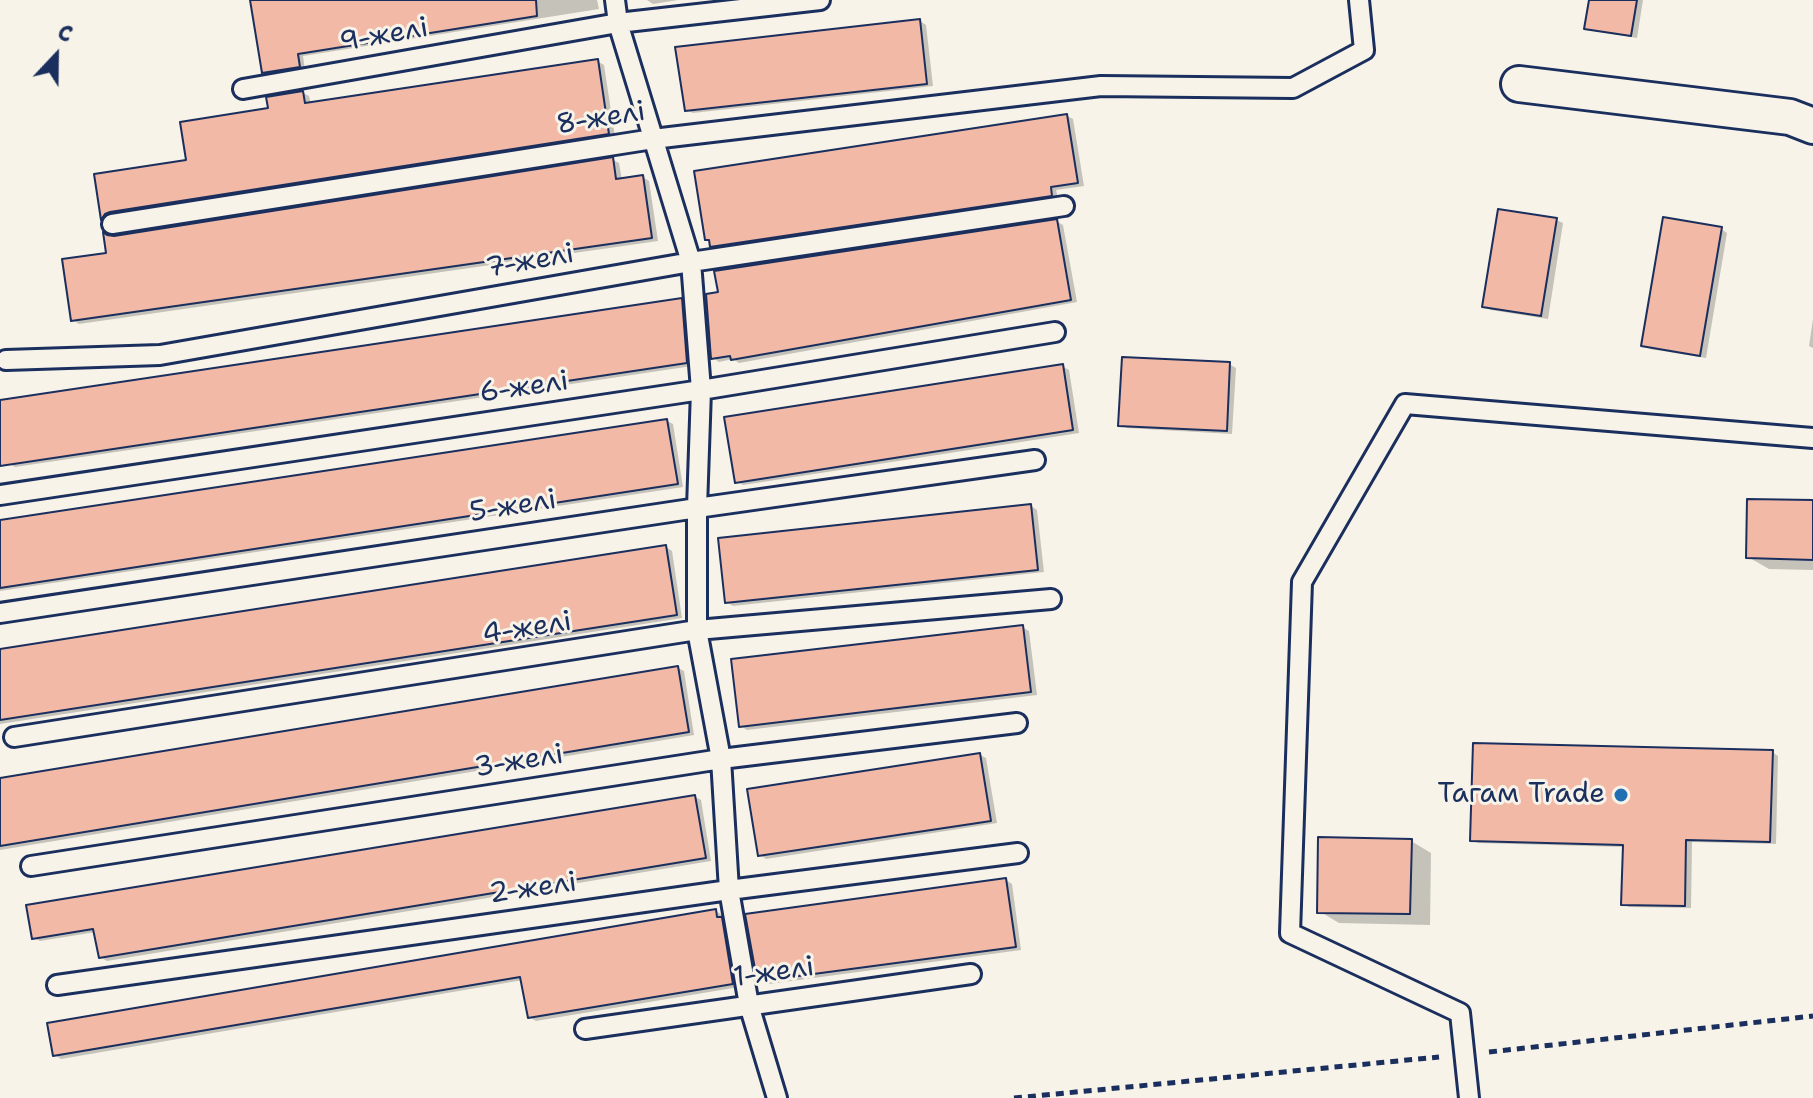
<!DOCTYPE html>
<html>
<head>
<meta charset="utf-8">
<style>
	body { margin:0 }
	#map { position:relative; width:1813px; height:1098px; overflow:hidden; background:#f7f3e8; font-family:"Shantell Sans",sans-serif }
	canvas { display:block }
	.north { position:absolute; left:16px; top:16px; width:80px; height:80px; -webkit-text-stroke:6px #f7f3e8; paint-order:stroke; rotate:22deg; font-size:22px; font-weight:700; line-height:32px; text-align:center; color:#1b2f5e }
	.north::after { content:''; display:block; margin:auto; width:28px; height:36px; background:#1b2f5e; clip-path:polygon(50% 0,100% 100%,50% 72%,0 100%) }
</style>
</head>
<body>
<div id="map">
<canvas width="1813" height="1098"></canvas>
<div class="north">С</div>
</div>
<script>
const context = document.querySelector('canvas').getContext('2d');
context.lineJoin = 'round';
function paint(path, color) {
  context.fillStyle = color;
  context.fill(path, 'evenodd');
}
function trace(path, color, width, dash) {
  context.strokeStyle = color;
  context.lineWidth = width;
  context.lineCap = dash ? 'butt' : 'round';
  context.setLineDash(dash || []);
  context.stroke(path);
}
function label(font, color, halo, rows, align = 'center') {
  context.font = font + ' "Shantell Sans",sans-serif';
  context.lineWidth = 6;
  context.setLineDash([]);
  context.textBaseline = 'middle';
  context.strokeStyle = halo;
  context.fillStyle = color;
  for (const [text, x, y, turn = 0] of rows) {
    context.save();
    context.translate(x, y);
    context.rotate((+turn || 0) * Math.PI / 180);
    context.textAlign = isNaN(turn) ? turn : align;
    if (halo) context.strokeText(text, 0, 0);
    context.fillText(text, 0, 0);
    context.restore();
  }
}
paint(new Path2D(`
	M 252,0 L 597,0 L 599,9 L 303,56 L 305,70 L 270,76 L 264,72 Z
	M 647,0 L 678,0 L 653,4 Z
	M 1591,0 L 1643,0 L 1637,38 L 1593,31 L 1586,28 Z
	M 920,21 L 926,25 L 933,86 L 693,113 L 686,110 Z
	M 597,61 L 604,65 L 615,137 L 108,222 L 103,218 L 96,176 L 188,162 L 270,110 L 303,93 L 309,96 L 311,104 ZM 120,210 L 105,216 L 105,212 Z
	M 1067,116 L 1073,119 L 1084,186 L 1056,190 L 1058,198 L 718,249 L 712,246 L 711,242 L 706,239 Z
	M 613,160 L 619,163 L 622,180 L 643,177 L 649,181 L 658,241 L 79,324 L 73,320 L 108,254 Z
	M 1556,220 L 1563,223 L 1548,319 L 1491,310 L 1484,306 Z
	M 1056,221 L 1063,225 L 1077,302 L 739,363 L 733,359 L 719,362 L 713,358 Z
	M 1721,229 L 1727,233 L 1706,358 L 1650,349 L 1644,345 Z
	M 681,300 L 688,303 L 692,366 L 15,467 L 8,463 L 0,402 Z
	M 1813,319 L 1813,348 L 1809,346 Z
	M 1229,364 L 1236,368 L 1232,434 L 1127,428 L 1120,425 Z
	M 1062,366 L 1069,370 L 1079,433 L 743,485 L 736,481 Z
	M 667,421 L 673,424 L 683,487 L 0,591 L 0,523 Z
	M 1813,502 L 1813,570 L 1769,569 L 1748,557 Z
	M 1031,506 L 1037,510 L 1044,572 L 733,606 L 727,602 Z
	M 666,547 L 672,551 L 682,618 L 0,724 L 0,651 Z
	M 1022,627 L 1029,631 L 1037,695 L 747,730 L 741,726 Z
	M 678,668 L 684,671 L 694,735 L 0,850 L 0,780 Z
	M 1772,752 L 1778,756 L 1776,844 L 1692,842 L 1691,908 L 1629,907 L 1623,904 L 1624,847 L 1478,843 L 1472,840 Z
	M 980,755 L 986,758 L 997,823 L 766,859 L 760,855 Z
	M 695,797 L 701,800 L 711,861 L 107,961 L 100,957 L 96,932 L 40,941 L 34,938 Z
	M 1411,841 L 1431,853 L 1430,925 L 1339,923 L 1319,911 Z
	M 1006,880 L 1012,884 L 1021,950 L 769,984 L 759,978 Z
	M 716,911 L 722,915 L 723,920 L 727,923 L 739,987 L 536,1021 L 529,1017 L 523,980 L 61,1059 L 55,1055 Z`), '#0003');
const building = new Path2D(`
	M 250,0 L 536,0 L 537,16 L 298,54 L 300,67 L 262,73 Z
	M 1589,0 L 1637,0 L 1631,36 L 1584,29 Z
	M 920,19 L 927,84 L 685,111 L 675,47 Z
	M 598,59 L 609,134 L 110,212 L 105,214 L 101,220 L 94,174 L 186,160 L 180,122 L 268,108 L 266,97 L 303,91 L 305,103 Z
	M 1067,114 L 1078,183 L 1051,187 L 1052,196 L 710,247 L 709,240 L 705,240 L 694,171 Z
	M 613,157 L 616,179 L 643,175 L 652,238 L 71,321 L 62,259 L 106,253 L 103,232 L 107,235 L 114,236 Z
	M 1498,209 L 1557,218 L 1541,316 L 1482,307 Z
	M 1663,217 L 1722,227 L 1700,356 L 1641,346 Z
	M 1057,219 L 1071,300 L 731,360 L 730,356 L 711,359 L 706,294 L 718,292 L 714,271 Z
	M 682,298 L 687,363 L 0,466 L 0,400 Z
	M 1122,357 L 1230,362 L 1227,431 L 1118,426 Z
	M 1063,364 L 1073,430 L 735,483 L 724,417 Z
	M 667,419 L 678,484 L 0,588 L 0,520 Z
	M 1747,499 L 1813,500 L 1813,560 L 1746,558 Z
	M 1031,504 L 1038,570 L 725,603 L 718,538 Z
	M 666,545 L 677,615 L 0,720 L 0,649 Z
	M 1023,625 L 1031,692 L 739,727 L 731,659 Z
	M 678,666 L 689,732 L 0,846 L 0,778 Z
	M 1473,743 L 1773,750 L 1770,842 L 1686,840 L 1685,906 L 1621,905 L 1623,845 L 1470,841 Z
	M 980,753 L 991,821 L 758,856 L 747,789 Z
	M 695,795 L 706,858 L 99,958 L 93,929 L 32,939 L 26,905 Z
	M 1318,837 L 1412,839 L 1410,914 L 1317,913 Z
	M 1006,878 L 1016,947 L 761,981 L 760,979 L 757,980 L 745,914 Z
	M 716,909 L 717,917 L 722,917 L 733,984 L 528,1018 L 520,977 L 53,1056 L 47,1023 Z`);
paint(building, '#f1b9a6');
trace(building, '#1b2f5e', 2);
const lane = new Path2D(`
	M 615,0 L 618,23 L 691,262 L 701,390 L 697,508 L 697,630 L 721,759 L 729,890 L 749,1005 L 777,1098
	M 243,89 L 618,23 L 820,0
	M 112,224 L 653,139 L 1101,86 L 1293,88 L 1364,50 L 1359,0
	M 6,360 L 160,355 L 691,262 L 1064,206
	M 0,495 L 701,390 L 1055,332
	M 0,613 L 697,508 L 1035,460
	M 14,737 L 697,630 L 1051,599
	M 31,866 L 721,759 L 1017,723
	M 57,985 L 729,890 L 1018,853
	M 585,1029 L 971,974
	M 1469,1098 L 1460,1013 L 1290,933 L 1302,582 L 1405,404 L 1813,438`);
const street = new Path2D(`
	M 1519,84 L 1790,117 L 1813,126`);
trace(lane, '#1b2f5e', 24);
trace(street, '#1b2f5e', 40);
trace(new Path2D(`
	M 1489,1052 L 1813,1016
	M 1014,1098 L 1439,1057`), '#1b2f5e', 5, [8, 6]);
trace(lane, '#f7f3e8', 18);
trace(street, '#f7f3e8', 34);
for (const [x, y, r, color] of [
	[1621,795,8,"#1f6fb2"]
]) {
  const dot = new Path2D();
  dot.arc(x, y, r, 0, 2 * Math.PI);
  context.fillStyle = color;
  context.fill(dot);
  trace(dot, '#f7f3e8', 3);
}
label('28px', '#1b2f5e', '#f7f3e8', [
	["9-желі",384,36,-10],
	["8-желі",601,119,-9],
	["7-желі",530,262,-10],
	["6-желі",524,388,-8],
	["5-желі",513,507,-9],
	["4-желі",527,629,-9],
	["3-желі",519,762,-9],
	["2-желі",533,889,-8],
	["1-желі",774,973,-8]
]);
label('28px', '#1b2f5e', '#f7f3e8', [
	["Тагам Trade",1605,795]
], 'right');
</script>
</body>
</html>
